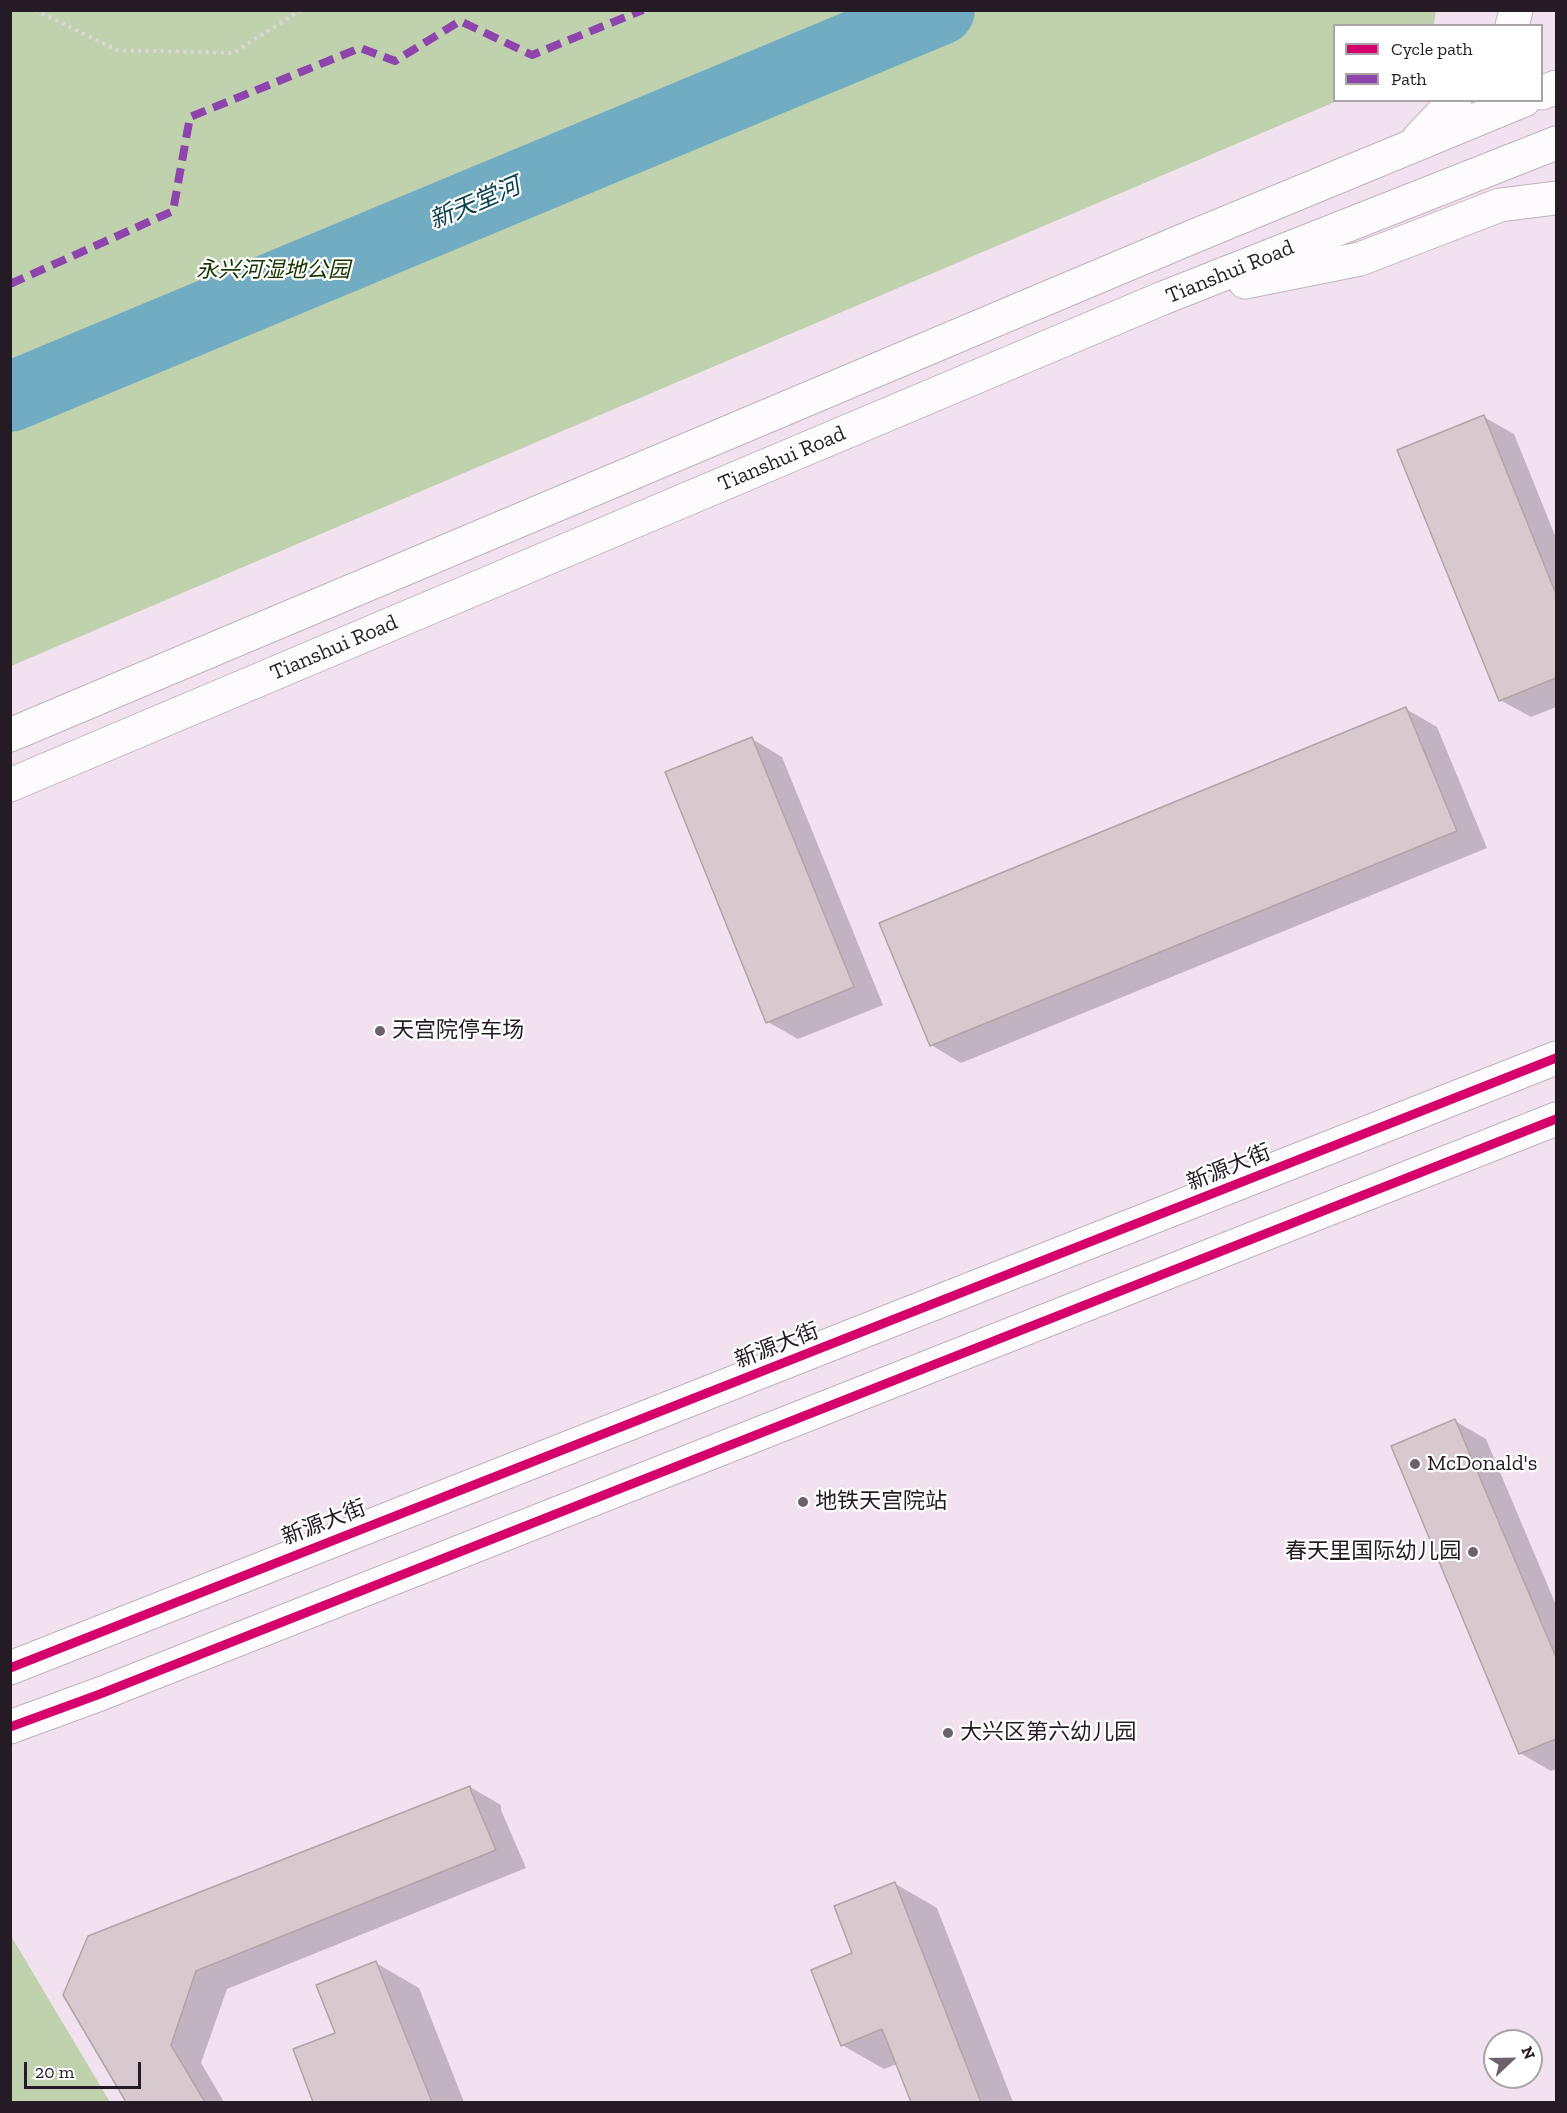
<!DOCTYPE html>
<html>
<head>
<meta charset="utf-8">
<style>
	body { margin:0 }
	#map { position:relative; width:1567px; height:2113px; overflow:hidden; background:#f2e2f0; font-family:"Zilla Slab",serif }
	canvas { display:block }
	.frame { position:absolute; inset:0; border:12px solid #251b24; pointer-events:none }
	.legend { position:absolute; left:1333px; top:24px; width:210px; height:78px; box-sizing:border-box; background:#fff; border:2px solid #a8a4a7; margin:0; padding:8px 10px; list-style:none; font-size:18px; color:#251b24 }
	.legend li { display:flex; align-items:center; gap:12px; height:30px }
	.legend b { width:30px; border:2px solid #a8a4a7 }
	.north { position:absolute; left:1483px; top:2029px; width:60px; height:60px; box-sizing:border-box; background:#fff; border:2px solid #a8a4a7; border-radius:50%; rotate:68deg; font-size:16px; font-weight:700; line-height:24px; text-align:center; color:#251b24 }
	.north::after { content:''; display:block; margin:auto; width:21px; height:27px; background:#6d616b; clip-path:polygon(50% 0,100% 100%,50% 72%,0 100%) }
	.scale { position:absolute; left:24px; top:2062px; width:117px; height:27px; box-sizing:border-box; border:3px solid #251b24; border-top:0; padding-left:8px; font-size:18px; line-height:21px; white-space:nowrap; color:#251b24; -webkit-text-stroke:4px #fff; paint-order:stroke }
</style>
</head>
<body>
<div id="map">
<canvas width="1567" height="2113"></canvas>
<div class="frame"></div>
<ul class="legend">
<li><b style="height:8px;background:#d6006c"></b>Cycle path</li>
<li><b style="height:8px;background:#8e44ad"></b>Path</li>
</ul>
<div class="north">N</div>
<div class="scale">20 m</div>
</div>
<script>
const context = document.querySelector('canvas').getContext('2d');
context.lineJoin = 'round';
function paint(path, color) {
  context.fillStyle = color;
  context.fill(path, 'evenodd');
}
function trace(path, color, width, dash) {
  context.strokeStyle = color;
  context.lineWidth = width;
  context.lineCap = dash ? 'butt' : 'round';
  context.setLineDash(dash || []);
  context.stroke(path);
}
function label(font, color, halo, rows, align = 'center') {
  context.font = font + ' "Zilla Slab","Noto Sans SC",serif';
  context.lineWidth = 4.5;
  context.setLineDash([]);
  context.textBaseline = 'middle';
  context.strokeStyle = halo;
  context.fillStyle = color;
  for (const [text, x, y, turn = 0] of rows) {
    context.save();
    context.translate(x, y);
    context.rotate((+turn || 0) * Math.PI / 180);
    context.textAlign = isNaN(turn) ? turn : align;
    if (halo) context.strokeText(text, 0, 0);
    context.fillText(text, 0, 0);
    context.restore();
  }
}
paint(new Path2D(`
	M 11,10 L 1436,10 L 1436,11 L 1434,25 L 1334,26 L 1334,100 L 1337,101 L 11,666 Z
	M 11,1936 L 110,2102 L 11,2102 Z`), '#c0d2ad');
paint(new Path2D(`
	M 1484,417 L 1514,434 L 1556,538 L 1556,707 L 1531,717 L 1500,700 Z
	M 1406,709 L 1437,727 L 1487,848 L 961,1063 L 931,1045 Z
	M 752,739 L 782,757 L 883,1005 L 798,1039 L 768,1022 Z
	M 1455,1421 L 1486,1439 L 1556,1605 L 1556,1769 L 1551,1771 L 1520,1753 Z
	M 470,1787 L 501,1805 L 501,1810 L 526,1868 L 227,1989 L 201,2063 L 224,2102 L 128,2102 L 65,1995 Z
	M 894,1883 L 937,1908 L 1013,2102 L 912,2102 L 897,2064 L 884,2069 L 842,2045 L 854,1954 Z
	M 376,1963 L 419,1988 L 464,2102 L 315,2102 L 295,2050 L 336,2034 Z`), '#0003');
trace(new Path2D(`
	M 10,397 L 940,10`), '#71acc2', 70);
const building = new Path2D(`
	M 1484,415 L 1556,594 L 1556,678 L 1499,701 L 1397,450 Z
	M 1406,707 L 1457,831 L 930,1046 L 879,923 Z
	M 752,737 L 854,987 L 766,1023 L 665,772 Z
	M 1455,1419 L 1556,1657 L 1556,1739 L 1519,1754 L 1391,1446 Z
	M 470,1786 L 471,1791 L 496,1850 L 196,1971 L 171,2045 L 205,2102 L 126,2102 L 63,1995 L 88,1936 Z
	M 895,1882 L 981,2102 L 911,2102 L 882,2029 L 841,2046 L 811,1970 L 852,1953 L 834,1906 Z
	M 376,1961 L 432,2102 L 313,2102 L 293,2049 L 335,2033 L 316,1985 Z`);
paint(building, '#d8c9ce');
trace(building, '#b1a3a8', 1.5);
const secondary = new Path2D(`
	M 1512,26 L 1516,10
	M 1542,93 L 1556,87
	M 1419,138 L 1455,100
	M 1245,282 L 1360,259 L 1500,205 L 1556,198
	M 10,735 L 1192,237 L 1524,100
	M 10,785 L 1163,298 L 1556,143`);
const primary = new Path2D(`
	M 10,1668 L 1556,1058
	M 10,1727 L 100,1694 L 1556,1119`);
trace(secondary, '#bfb3be', 35);
trace(primary, '#bfb3be', 35);
trace(new Path2D(`
	M 35,10 L 117,50 L 233,53 L 301,10`), '#dad6da', 4, [3, 4.5]);
trace(secondary, '#fdfbfd', 33);
trace(primary, '#fdfbfd', 33);
trace(new Path2D(`
	M 10,284 L 173,211 L 190,117 L 360,48 L 395,61 L 460,21 L 532,55 L 643,10`), '#8e44ad', 8, [15, 8]);
trace(new Path2D(`
	M 10,1668 L 1556,1058
	M 10,1727 L 100,1694 L 1556,1119`), '#d6006c', 9);
for (const [x, y, r, color] of [
	[380,1031,6,"#6d616b"],
	[1415,1464,6,"#6d616b"],
	[803,1502,6,"#6d616b"],
	[1473,1552,6,"#6d616b"],
	[948,1733,6,"#6d616b"]
]) {
  const dot = new Path2D();
  dot.arc(x, y, r, 0, 2 * Math.PI);
  context.fillStyle = color;
  context.fill(dot);
  trace(dot, '#fff', 2);
}
label('italic 22px', '#1a3500', '#fff', [
	["永兴河湿地公园",273,271]
]);
label('22px', '#251b24', '#fff', [
	["Tianshui Road",1230,272,-22],
	["Tianshui Road",782,459,-23],
	["Tianshui Road",334,648,-23],
	["新源大街",1229,1168,-22],
	["新源大街",777,1346,-21],
	["新源大街",324,1523,-21]
]);
label('22px', '#251b24', '#fff', [
	["天宫院停车场",392,1031],
	["McDonald's",1427,1464],
	["地铁天宫院站",815,1502],
	["春天里国际幼儿园",1461,1552,"right"],
	["大兴区第六幼儿园",960,1733]
], 'left');
label('italic 24px', '#0c424f', '#fff', [
	["新天堂河",475,204,-23]
]);
</script>
</body>
</html>
